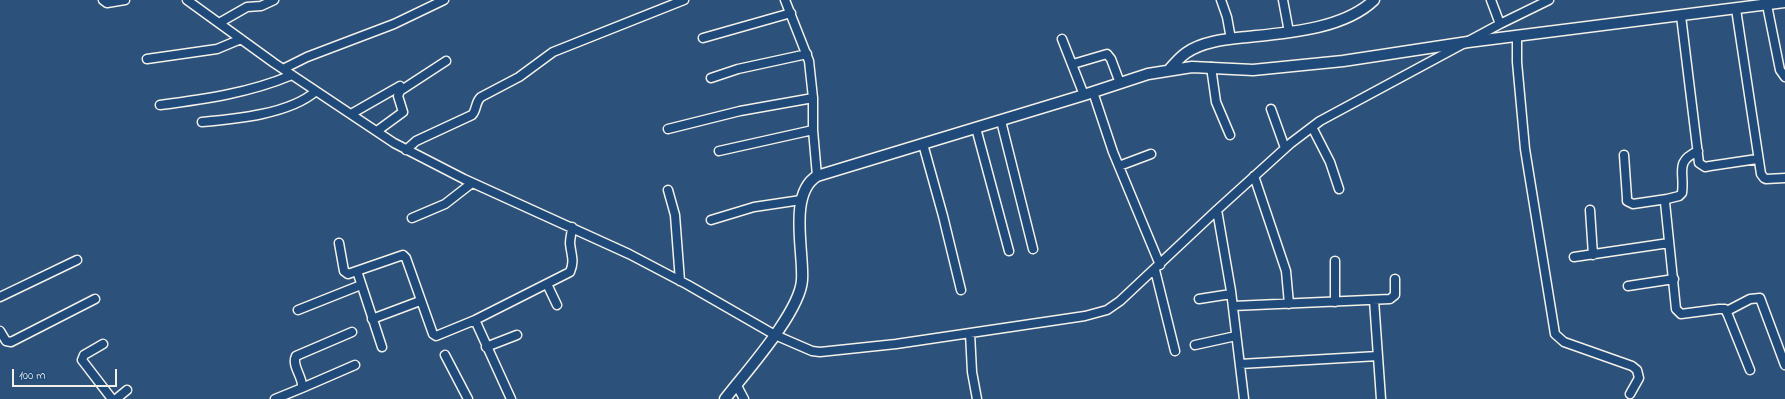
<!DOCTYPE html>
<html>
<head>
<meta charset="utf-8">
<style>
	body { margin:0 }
	#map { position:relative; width:1785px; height:399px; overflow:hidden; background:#2c517b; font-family:"Indie Flower",sans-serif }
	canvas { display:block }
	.scale { position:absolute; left:12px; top:369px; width:105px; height:18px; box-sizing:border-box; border:2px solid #f4f1e8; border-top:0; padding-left:5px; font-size:12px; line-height:14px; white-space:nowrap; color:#f4f1e8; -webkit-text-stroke:3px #1f4a7a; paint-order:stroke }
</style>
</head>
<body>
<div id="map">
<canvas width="1785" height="399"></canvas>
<div class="scale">100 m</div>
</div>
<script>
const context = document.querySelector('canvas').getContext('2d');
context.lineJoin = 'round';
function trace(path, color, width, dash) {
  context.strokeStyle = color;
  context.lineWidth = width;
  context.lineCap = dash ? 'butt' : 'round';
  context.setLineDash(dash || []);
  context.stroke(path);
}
const minor = new Path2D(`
	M 103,0 L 107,3 L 125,0
	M 187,0 L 274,63 L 394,143 L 464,179 L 629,254 L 688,285 L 775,335 L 812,351 L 820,352 L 896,344 L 1085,316 L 1107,310 L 1120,301 L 1217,210 L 1291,143 L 1320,121 L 1500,24 L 1549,0
	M 785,0 L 809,61 L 813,98 L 813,130 L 817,176
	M 1221,0 L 1227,17 L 1231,39
	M 1283,0 L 1289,32
	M 1491,0 L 1500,24
	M 1767,5 L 1780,70 L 1785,77
	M 1736,9 L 1761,174 L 1764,178 L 1766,179 L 1785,178
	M 1681,16 L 1699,163 L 1705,167 L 1710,166 L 1757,159
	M 219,23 L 247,7 L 261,6 L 274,0
	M 1517,36 L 1517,62 L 1525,149 L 1555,334 L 1564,342 L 1632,366 L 1637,370 L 1639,378 L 1630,394
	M 703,38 L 791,13
	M 1062,39 L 1084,95
	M 147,59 L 217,49 L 241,39
	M 1073,64 L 1107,54 L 1111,59 L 1120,83
	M 1211,67 L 1216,102 L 1230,135
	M 283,69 L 307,57 L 394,24 L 444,0
	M 711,78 L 738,69 L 807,54
	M 1093,92 L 1113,152 L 1160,265
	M 160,105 C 206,99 249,93 292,75
	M 1271,109 L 1285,148
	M 351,114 L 400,86
	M 1001,121 L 1033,249
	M 202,122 C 236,119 290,114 316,91
	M 1312,127 L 1330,162 L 1339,189
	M 976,128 L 1009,251
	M 668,129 L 740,111 L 813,98
	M 377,131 L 403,112 L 398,96 L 400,91 L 446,61
	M 923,144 L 943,216 L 961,290
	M 406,150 L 416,141 L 472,115 C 477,110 475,102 481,97 L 519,77 L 553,52 L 684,0
	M 719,151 L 813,130
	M 1698,151 C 1674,162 1685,172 1682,193 L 1679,196 L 1667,199 L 1665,202 L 1676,309 L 1681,314 L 1719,309 L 1725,309 L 1728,315 L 1750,370
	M 1624,155 L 1627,198 L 1627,201 L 1633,204 L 1667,199
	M 1119,166 L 1151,154
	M 1254,176 L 1286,271 L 1289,304
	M 668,190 L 675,215 L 680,281
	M 1217,210 L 1231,291 L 1244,399
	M 1590,210 L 1593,255
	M 412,218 L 445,204 L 472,183
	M 711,220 L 754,207 L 801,200
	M 339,243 L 344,271 L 348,274 L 403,255 L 406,258 L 433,334 L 436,336 L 475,320 L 570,272 C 575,260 571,255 570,243 C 570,238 572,232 572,227
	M 1574,257 L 1669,243
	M 1335,261 L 1335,302
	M 1155,270 L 1175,351
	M 357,271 L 382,347
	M 547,284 L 557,305
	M 1628,286 L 1674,279
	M 0,297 L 77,260
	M 1199,299 L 1231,294
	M 1374,300 L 1381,399
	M 1233,306 L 1390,299 L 1395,295 L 1395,279
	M 298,310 L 361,285
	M 1727,311 L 1750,299 L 1760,298 L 1785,365
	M 372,319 L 420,301
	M 475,320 L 511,399
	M 0,331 L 6,341 L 11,342 L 95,299
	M 970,333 L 972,372 L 977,399
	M 103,344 L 84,355 L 82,360 L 112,399
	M 1195,345 L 1236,336
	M 486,347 L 517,335
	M 445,355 L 468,399
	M 1240,364 L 1378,356
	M 736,384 L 744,399
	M 302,388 L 355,365
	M 116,399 L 127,390
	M 275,399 L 302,388 C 304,378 291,366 296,356 L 352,332`);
const tertiary = new Path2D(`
	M 1169,70 C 1174,64 1179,58 1186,53 C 1203,41 1228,39 1247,37 C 1287,33 1344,29 1374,0
	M 725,399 C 746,372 800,312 802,280 C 804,252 788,194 817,176 L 1084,95 L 1148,74 L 1192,67 L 1253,70 L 1343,61 L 1468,42 L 1785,2`);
trace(minor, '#f4f1e8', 11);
trace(tertiary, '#f4f1e8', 13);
trace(minor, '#1f4a7a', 8);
trace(tertiary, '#1f4a7a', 10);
</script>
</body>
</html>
